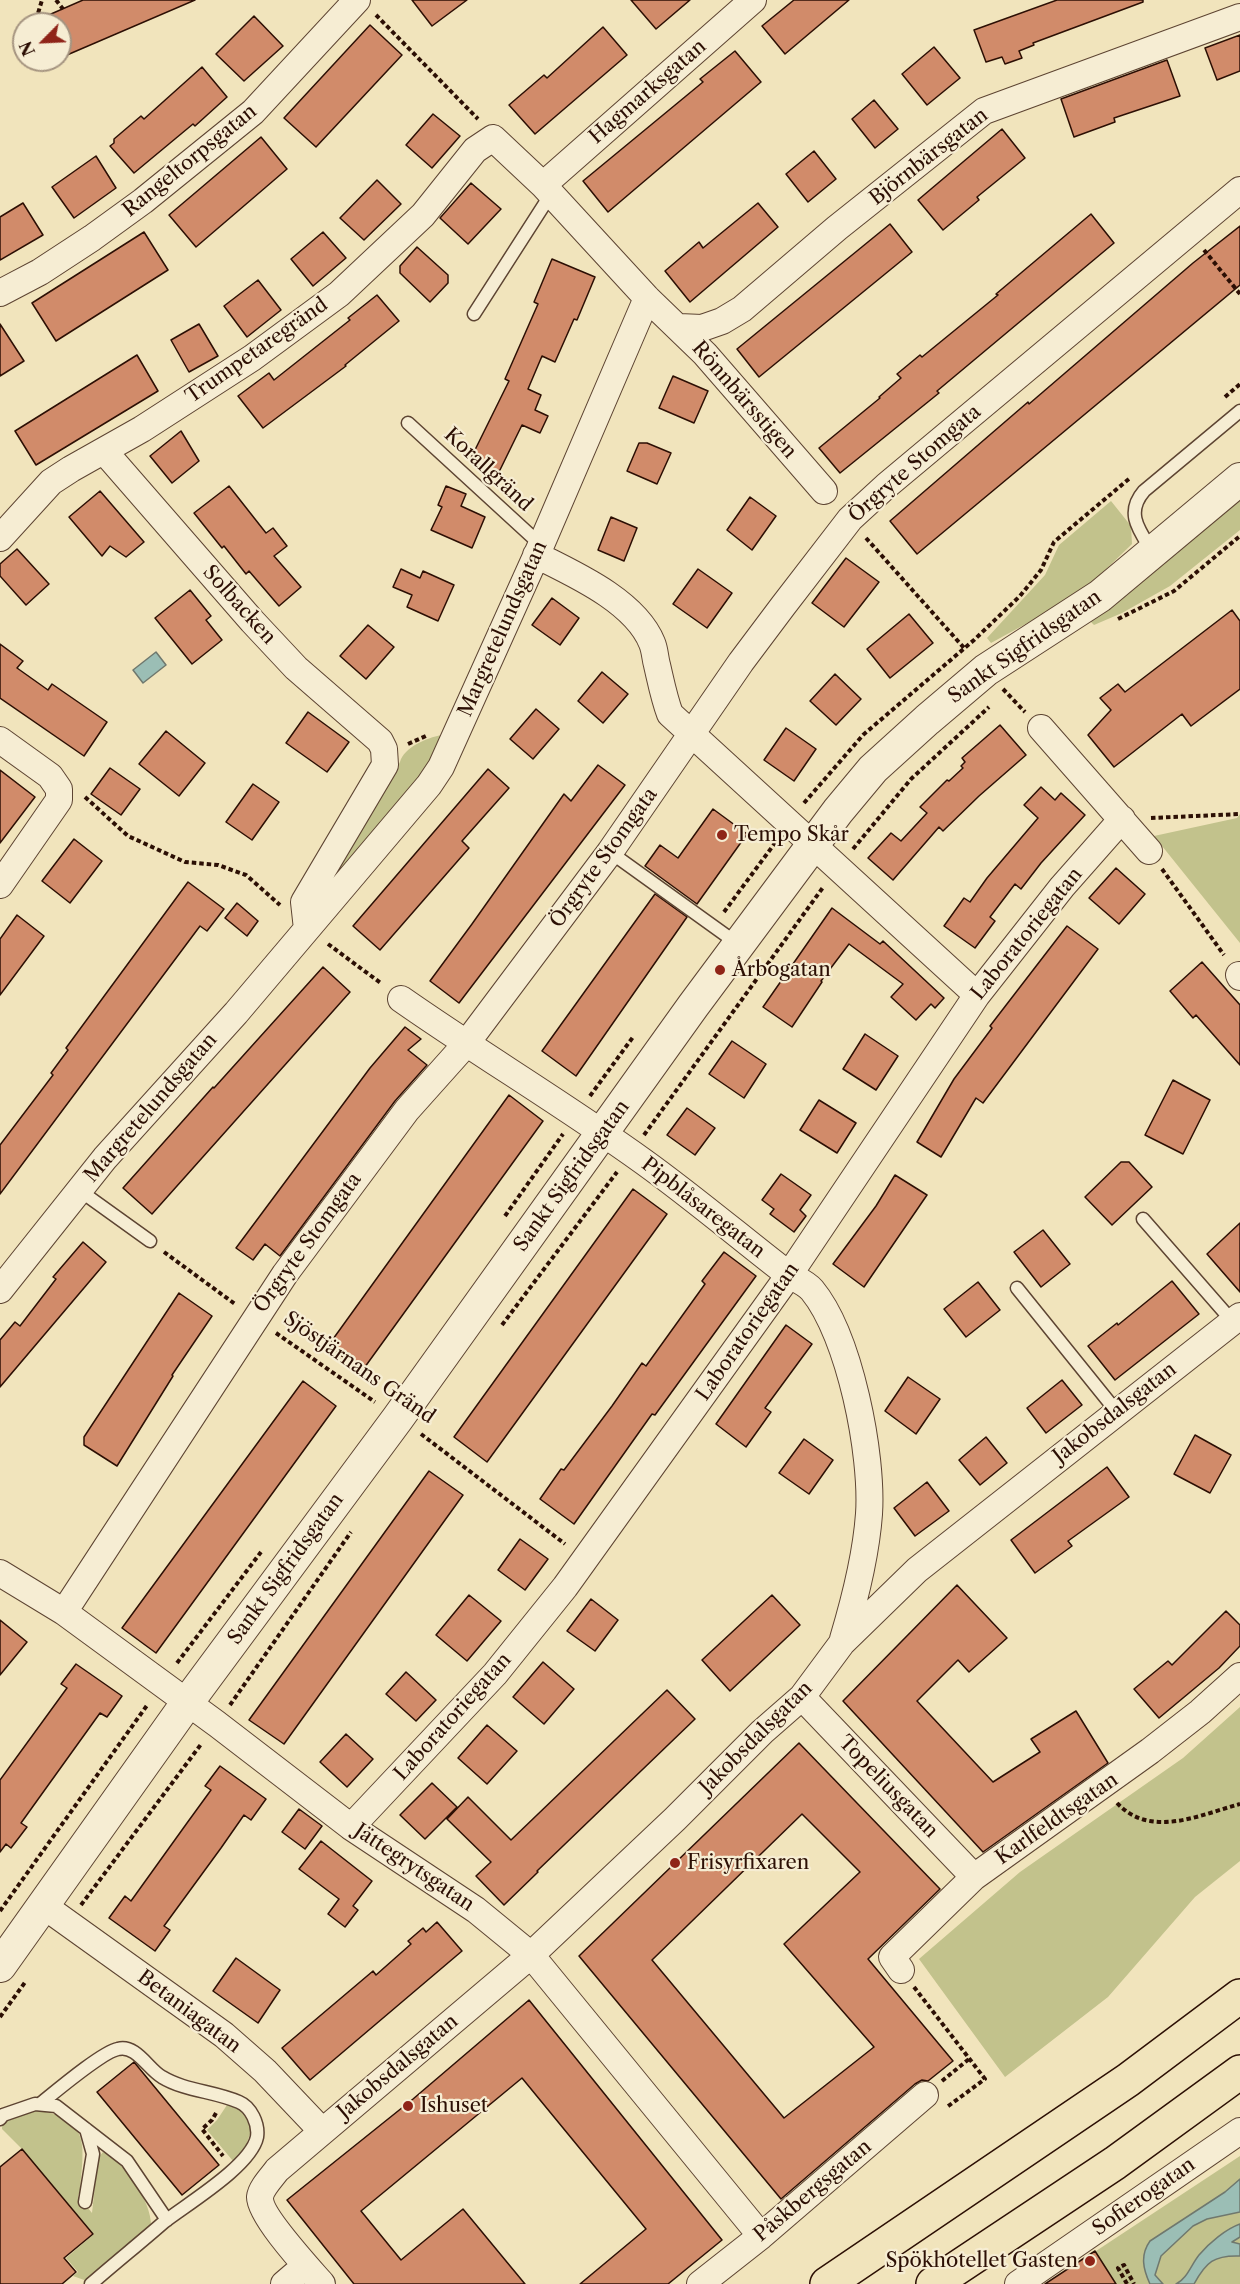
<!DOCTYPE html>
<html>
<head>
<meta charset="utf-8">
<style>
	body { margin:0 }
	#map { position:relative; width:1240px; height:2284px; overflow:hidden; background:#f1e4bc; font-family:"Libre Caslon Text",serif }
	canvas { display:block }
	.north { position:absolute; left:12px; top:12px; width:60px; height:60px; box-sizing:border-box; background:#f6edd3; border:2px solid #a59480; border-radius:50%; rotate:246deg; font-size:16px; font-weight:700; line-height:24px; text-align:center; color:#2c0f04 }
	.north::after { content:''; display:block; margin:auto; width:21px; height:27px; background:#8f2418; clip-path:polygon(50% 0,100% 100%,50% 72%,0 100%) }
</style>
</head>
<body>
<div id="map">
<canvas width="1240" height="2284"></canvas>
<div class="north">N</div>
</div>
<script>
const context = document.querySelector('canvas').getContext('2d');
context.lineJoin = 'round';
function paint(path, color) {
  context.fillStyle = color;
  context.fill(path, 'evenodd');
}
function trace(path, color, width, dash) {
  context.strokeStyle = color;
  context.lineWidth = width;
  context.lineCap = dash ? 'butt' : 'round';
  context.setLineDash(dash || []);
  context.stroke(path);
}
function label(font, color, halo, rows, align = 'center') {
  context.font = font + ' "Libre Caslon Text",serif';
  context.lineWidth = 4.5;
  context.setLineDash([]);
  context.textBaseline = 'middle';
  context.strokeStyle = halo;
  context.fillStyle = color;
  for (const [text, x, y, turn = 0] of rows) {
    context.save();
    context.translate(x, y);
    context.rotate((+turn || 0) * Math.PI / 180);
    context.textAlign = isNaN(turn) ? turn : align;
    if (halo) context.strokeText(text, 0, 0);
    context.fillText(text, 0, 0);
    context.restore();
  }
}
paint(new Path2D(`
	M 1240,496 L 1240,530 L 1170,586 L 1122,613 L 1094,625 L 1090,621 Z
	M 1111,501 L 1131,526 L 1132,544 L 1099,576 L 1064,603 L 991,643 L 987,638 L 1045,575 L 1059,545 Z
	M 441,735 L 443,736 L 425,770 L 407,795 L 314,902 L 400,762 C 404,747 427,738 441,735 Z
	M 1240,814 L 1240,943 L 1154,836 L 1237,818 Z
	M 1240,1707 L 1240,1861 L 1195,1897 L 1108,1997 L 1005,2077 L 919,1959 L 1020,1872 L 1183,1758 Z
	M 229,2102 L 246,2113 L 252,2129 L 244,2150 L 233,2161 L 207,2130 L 217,2120 Z
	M 35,2110 C 91,2118 84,2145 80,2190 L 78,2196 L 92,2213 L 98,2158 L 103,2152 C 124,2161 152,2202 151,2226 L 87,2281 L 73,2276 L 78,2272 L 66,2258 L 94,2234 L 22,2149 L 2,2129 L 2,2124 L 5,2122 Z
	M 1240,2156 L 1240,2284 L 1046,2284 Z`), '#c2c28c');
const water = new Path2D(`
	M 156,652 L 166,665 L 143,683 L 133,670 Z
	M 1240,2179 L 1240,2212 L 1207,2219 L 1193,2226 L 1161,2256 L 1155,2275 L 1163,2284 L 1150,2284 C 1143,2269 1140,2255 1150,2241 L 1225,2192 Z
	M 1240,2224 L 1240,2237 L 1232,2242 L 1240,2244 L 1240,2256 C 1214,2255 1206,2262 1194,2284 L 1176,2284 C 1187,2279 1191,2265 1199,2255 C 1209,2243 1226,2229 1240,2224 Z`);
paint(water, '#9bbeb5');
trace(water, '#6f786e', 1.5);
const building = new Path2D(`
	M 83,0 L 195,0 L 60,58 L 60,24 L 28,24 Z
	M 412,0 L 467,0 L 432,26 Z
	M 631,0 L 690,0 L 656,29 Z
	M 794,0 L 849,0 L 785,54 L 762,26 Z
	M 1057,0 L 1143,0 L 1143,2 L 1033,43 L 1034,45 L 1019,51 L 1022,58 L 1005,64 L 1002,57 L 986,62 L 974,30 Z
	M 254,16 L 283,46 L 244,81 L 216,54 Z
	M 370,25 L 402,55 L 316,147 L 284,118 Z
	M 603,27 L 627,55 L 535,134 L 509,105 L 544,75 L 547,78 Z
	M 1240,35 L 1240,71 L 1217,80 L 1205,48 Z
	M 934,47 L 960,78 L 927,105 L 902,74 Z
	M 735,51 L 761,82 L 608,212 L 583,181 L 703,82 L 700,79 Z
	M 1167,60 L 1180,96 L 1114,118 L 1115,122 L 1074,137 L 1061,99 Z
	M 202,67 L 227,97 L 195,126 L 193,124 L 134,173 L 110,146 L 114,143 L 114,139 L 141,116 L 144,119 Z
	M 874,100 L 898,129 L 875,148 L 852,119 Z
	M 433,114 L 460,136 L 432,168 L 406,145 Z
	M 1002,129 L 1025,158 L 977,197 L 979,200 L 943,230 L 918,200 Z
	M 261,137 L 287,169 L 196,247 L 169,215 Z
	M 814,151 L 836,179 L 808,202 L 786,174 Z
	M 96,156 L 116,188 L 74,218 L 52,187 Z
	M 377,180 L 401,204 L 364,240 L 340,218 Z
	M 471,183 L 501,209 L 468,244 L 440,218 Z
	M 23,203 L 43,235 L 0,260 L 0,217 Z
	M 758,203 L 778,227 L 690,302 L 665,271 L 699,242 L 703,248 Z
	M 1091,214 L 1114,243 L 937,391 L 939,393 L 840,473 L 819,448 L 880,398 L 879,397 L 901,378 L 897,374 L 920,355 L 922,357 L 998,295 L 996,294 Z
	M 890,224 L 912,252 L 759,377 L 737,349 Z
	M 1240,226 L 1240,285 L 917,554 L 890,521 L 1028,402 L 1029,404 L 1193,263 Z
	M 144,232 L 168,270 L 56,341 L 32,303 Z
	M 323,232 L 346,258 L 313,286 L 291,259 Z
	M 417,247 L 448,275 L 448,283 L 430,302 L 400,273 L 400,266 Z
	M 552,259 L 595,277 L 577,320 L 574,319 L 555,362 L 542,356 L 528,389 L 541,395 L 535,410 L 548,416 L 540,433 L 522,425 L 498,474 L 470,460 L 509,381 L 505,379 L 538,304 L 534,302 Z
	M 258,280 L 281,310 L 247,337 L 224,306 Z
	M 377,295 L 399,321 L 345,365 L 346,366 L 263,428 L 238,396 L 269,373 L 274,380 L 350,320 L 348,318 Z
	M 0,324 L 24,361 L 0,376 Z
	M 199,324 L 218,356 L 189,372 L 171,340 Z
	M 137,355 L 158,391 L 36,465 L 15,431 Z
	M 673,376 L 708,391 L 694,423 L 659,408 Z
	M 181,431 L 199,461 L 172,483 L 150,456 Z
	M 639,443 L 647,443 L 671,453 L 657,484 L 627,471 Z
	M 229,486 L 266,533 L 273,528 L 287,546 L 274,556 L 301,587 L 279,606 L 249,571 L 246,574 L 224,546 L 222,548 L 194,513 Z
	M 446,486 L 466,494 L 461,506 L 485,517 L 472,548 L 431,530 L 442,507 L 438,505 Z
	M 100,491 L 144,542 L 126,557 L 110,546 L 102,556 L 69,517 Z
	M 750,497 L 776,516 L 752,550 L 727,530 Z
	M 611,517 L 637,528 L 624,561 L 598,550 Z
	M 17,549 L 49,584 L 26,605 L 0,576 L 0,564 Z
	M 846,558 L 879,582 L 844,627 L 812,603 Z
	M 401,569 L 420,578 L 423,571 L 454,585 L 438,621 L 407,607 L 412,595 L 393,587 Z
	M 698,569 L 732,593 L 707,628 L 673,604 Z
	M 190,590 L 211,616 L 206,620 L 222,640 L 192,664 L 155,618 Z
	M 552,598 L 579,618 L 560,645 L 532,625 Z
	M 1232,610 L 1240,621 L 1240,689 L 1191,726 L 1182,714 L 1114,767 L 1088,735 L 1111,710 L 1100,698 L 1118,684 L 1125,692 Z
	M 909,614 L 933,643 L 890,678 L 867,649 Z
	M 368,625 L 394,647 L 366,679 L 340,656 Z
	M 0,644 L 23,661 L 17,668 L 48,690 L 52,684 L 107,722 L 84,756 L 0,698 Z
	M 602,672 L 628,694 L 603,723 L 578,701 Z
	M 835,674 L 861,699 L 836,725 L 810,701 Z
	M 536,709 L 559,729 L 533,759 L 510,739 Z
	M 308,712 L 349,742 L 327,772 L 286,743 Z
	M 1000,725 L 1026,755 L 979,796 L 943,831 L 939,827 L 893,880 L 868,858 L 891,833 L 901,841 L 927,813 L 920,807 L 947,780 L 949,781 L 963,768 L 961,766 L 965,762 L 962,758 Z
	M 786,728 L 816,749 L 794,781 L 764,760 Z
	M 166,731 L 205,763 L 179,796 L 139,764 Z
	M 598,765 L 625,785 L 459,1003 L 430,981 L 472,924 L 564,794 L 571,801 Z
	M 110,768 L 140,789 L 121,815 L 91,794 Z
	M 488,769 L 509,788 L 462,841 L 469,848 L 380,950 L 353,926 Z
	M 0,770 L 35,797 L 0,843 Z
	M 253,784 L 279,802 L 252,840 L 226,822 Z
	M 1041,787 L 1055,800 L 1061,793 L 1085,815 L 1041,863 L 1021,889 L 1015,884 L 990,917 L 995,921 L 975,948 L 944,926 L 964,898 L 970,902 L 987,878 L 1038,818 L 1024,805 Z
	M 713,809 L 747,834 L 697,904 L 645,866 L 660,845 L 678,858 Z
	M 74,839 L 102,861 L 70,903 L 42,881 Z
	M 1116,868 L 1145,894 L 1119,924 L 1089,898 Z
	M 188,882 L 224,909 L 207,931 L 200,926 L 0,1194 L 0,1145 L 53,1075 L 51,1073 L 68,1050 L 66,1048 Z
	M 655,894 L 687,917 L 576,1076 L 542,1051 Z
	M 237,903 L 258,921 L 247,936 L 225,918 Z
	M 832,908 L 880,944 L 883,941 L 944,998 L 935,1008 L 931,1004 L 916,1020 L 891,997 L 903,984 L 849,944 L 821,981 L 822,982 L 792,1027 L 763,1007 Z
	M 17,915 L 44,936 L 0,995 L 0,939 Z
	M 1067,926 L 1098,949 L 983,1103 L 976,1098 L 941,1157 L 917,1142 L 954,1079 L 992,1028 L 990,1026 Z
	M 1202,962 L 1240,1005 L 1240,1065 L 1196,1015 L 1193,1018 L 1170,991 Z
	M 323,967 L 350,992 L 152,1214 L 123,1188 L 213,1087 L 214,1088 Z
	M 405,1027 L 421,1039 L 408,1050 L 427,1065 L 395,1101 L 280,1256 L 265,1244 L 253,1260 L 236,1248 L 370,1068 Z
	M 865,1034 L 898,1056 L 876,1090 L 843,1069 Z
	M 732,1041 L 766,1064 L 744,1098 L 709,1074 Z
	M 1173,1080 L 1210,1100 L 1183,1154 L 1145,1135 Z
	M 509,1095 L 543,1121 L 362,1371 L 328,1346 Z
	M 819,1100 L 856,1123 L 837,1153 L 800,1130 Z
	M 687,1108 L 715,1128 L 695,1155 L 667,1135 Z
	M 1121,1162 L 1129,1162 L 1152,1187 L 1112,1225 L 1085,1197 Z
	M 781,1174 L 811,1195 L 800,1210 L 806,1216 L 794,1232 L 770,1214 L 774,1209 L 762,1200 Z
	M 895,1175 L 927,1195 L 864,1287 L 833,1264 L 876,1206 Z
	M 633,1189 L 667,1214 L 487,1462 L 454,1437 Z
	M 1240,1223 L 1240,1292 L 1207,1254 Z
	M 1043,1230 L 1070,1264 L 1041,1287 L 1014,1252 Z
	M 83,1242 L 106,1262 L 0,1387 L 0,1340 L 15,1322 L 20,1326 L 56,1279 L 53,1277 Z
	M 724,1252 L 756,1276 L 655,1415 L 652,1414 L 574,1524 L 540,1499 L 561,1469 L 564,1470 L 612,1406 L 642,1363 L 646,1366 L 705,1284 L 702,1281 Z
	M 1172,1281 L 1199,1314 L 1115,1380 L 1088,1346 L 1117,1323 L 1118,1325 Z
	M 978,1282 L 1000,1310 L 966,1337 L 944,1309 Z
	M 179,1293 L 212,1316 L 172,1375 L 173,1376 L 117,1466 L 84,1445 L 84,1437 Z
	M 786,1325 L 812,1344 L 765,1408 L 771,1412 L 746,1447 L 716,1424 Z
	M 908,1377 L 940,1399 L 916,1434 L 885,1411 Z
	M 1062,1380 L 1082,1405 L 1046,1433 L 1027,1408 Z
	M 303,1381 L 336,1406 L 156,1653 L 122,1628 Z
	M 1195,1435 L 1231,1455 L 1210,1493 L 1174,1474 Z
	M 986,1437 L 1007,1463 L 980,1485 L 959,1460 Z
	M 804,1439 L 833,1460 L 809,1494 L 779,1473 Z
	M 1107,1467 L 1129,1497 L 1068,1541 L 1072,1546 L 1035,1573 L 1011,1540 Z
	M 429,1471 L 463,1495 L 284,1744 L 249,1720 Z
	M 927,1482 L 949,1511 L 915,1536 L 894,1508 Z
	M 520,1539 L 548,1559 L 525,1590 L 498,1570 Z
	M 957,1585 L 1007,1638 L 969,1672 L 958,1660 L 917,1701 L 993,1782 L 1040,1752 L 1031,1739 L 1076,1711 L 1108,1763 L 983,1852 L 843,1701 Z
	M 469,1595 L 501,1621 L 467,1661 L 436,1635 Z
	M 772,1595 L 800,1625 L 730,1691 L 702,1660 Z
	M 591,1599 L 618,1620 L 595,1651 L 567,1631 Z
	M 1226,1611 L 1240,1625 L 1240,1646 L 1219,1668 L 1159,1718 L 1134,1689 L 1168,1661 L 1172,1665 Z
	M 0,1620 L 27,1642 L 0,1675 Z
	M 543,1662 L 574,1689 L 544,1724 L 513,1697 Z
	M 76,1664 L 122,1696 L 107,1717 L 100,1713 L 21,1823 L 27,1827 L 11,1848 L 6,1844 L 0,1852 L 0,1780 L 67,1688 L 61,1684 Z
	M 406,1672 L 436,1700 L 416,1721 L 386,1694 Z
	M 667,1690 L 695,1719 L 537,1871 L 538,1872 L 504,1905 L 476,1876 L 491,1862 L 447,1819 L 468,1797 L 511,1840 Z
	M 487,1725 L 517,1751 L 487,1784 L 458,1758 Z
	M 346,1734 L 373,1759 L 347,1787 L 320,1762 Z
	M 799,1743 L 940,1889 L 868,1959 L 953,2061 L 928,2081 L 922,2080 L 915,2084 L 781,2199 L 579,1956 ZM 802,1814 L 860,1872 L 784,1944 L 874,2047 L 784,2118 L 652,1960 Z
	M 220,1766 L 266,1799 L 251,1820 L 244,1815 L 221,1848 L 164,1926 L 170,1930 L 155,1951 L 109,1918 L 125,1896 L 131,1901 L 187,1823 L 211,1790 L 205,1786 Z
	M 432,1783 L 457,1807 L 425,1839 L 400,1815 Z
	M 299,1809 L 322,1826 L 305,1849 L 282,1832 Z
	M 321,1841 L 372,1881 L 353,1906 L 358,1910 L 345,1927 L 328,1914 L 339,1899 L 299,1869 Z
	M 437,1922 L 462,1951 L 310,2080 L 282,2048 L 373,1971 L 376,1975 L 411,1944 L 408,1941 L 423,1928 L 426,1932 Z
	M 236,1958 L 280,1990 L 258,2023 L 213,1991 Z
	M 529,2000 L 722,2240 L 668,2284 L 580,2284 L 646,2229 L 522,2078 L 361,2211 L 401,2260 L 463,2209 L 525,2284 L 354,2284 L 287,2200 L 413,2099 Z
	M 134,2062 L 219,2165 L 182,2195 L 97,2092 Z
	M 22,2149 L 93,2234 L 64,2258 L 76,2272 L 62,2284 L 0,2284 L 0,2167 Z
	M 1095,2251 L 1116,2284 L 1045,2284 Z`);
paint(building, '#d18b6a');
trace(building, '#2c0f04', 1.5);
const service = new Path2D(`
	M 474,314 L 551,194
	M 408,423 L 541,545
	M 1152,551 C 1139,530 1125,513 1144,491 L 1240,411
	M 610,852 L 738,944
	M 79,1190 L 150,1241
	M 1143,1219 L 1233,1322
	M 1017,1288 L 1117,1412
	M 40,2104 C 55,2092 102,2052 118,2049 C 136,2044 148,2069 162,2077 C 185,2091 214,2091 239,2102 C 251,2107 259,2124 257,2137 C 251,2166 187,2204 164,2222 C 140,2243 115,2263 91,2284
	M 0,2119 L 3,2115 L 35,2104 L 56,2106 L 127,2161 L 167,2220
	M 85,2202 L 93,2154 L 86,2129`);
const minor = new Path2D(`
	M 543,185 L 753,0
	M 0,293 L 40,272 L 92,238 L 143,201 L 253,112 L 357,0
	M 679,327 L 702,328 L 722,321 L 742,309 L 837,228 L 984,111 L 1240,17
	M 104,451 L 252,621 L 296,668 L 380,741 L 384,749 L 385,765 L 304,902 L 307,929
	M 0,538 L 51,482 L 71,469 L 142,429 L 252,358 L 339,294 L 423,215 L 475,150 L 493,138 L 543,185 L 647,298 L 705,354 L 824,491
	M 536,555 C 574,574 635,601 652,643 C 655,650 655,658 657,665 C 661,682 664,698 670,714 L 977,995
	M 1041,728 L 1149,851
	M 0,740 L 50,776 L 59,789 L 59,800 L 0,885
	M 1239,975 L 1240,977
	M 401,999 C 481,1055 565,1105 644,1162 C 694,1198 741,1238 789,1275 C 796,1279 806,1283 812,1290 C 850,1336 873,1455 869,1514 C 866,1556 855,1599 843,1639
	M 0,1290 L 105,1158 L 236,1013 L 429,785 L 441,767 L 541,545 L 647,298
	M 0,1573 L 64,1612 L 217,1724 L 351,1827 L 476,1910 L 531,1955 L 761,2236
	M 64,1612 L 285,1274 L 407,1110 L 466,1044 L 610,852 L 741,662 L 783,606 L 850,519 L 886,486 L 1240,190
	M 802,1697 L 974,1877
	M 351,1827 L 495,1674 L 565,1587 L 789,1275 L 977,995 L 1062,887 L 1122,819
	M 44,1906 L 224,2035 L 265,2071 L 322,2131
	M 901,1970 L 892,1957 L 974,1877 L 1150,1751 L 1200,1712 L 1240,1676
	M 284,2284 L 305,2266
	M 322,2284 C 309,2269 259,2215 260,2197 C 261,2188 272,2177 277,2170 L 531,1955 L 675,1819 L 762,1732 L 802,1697 L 842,1643 L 917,1570 L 1240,1316
	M 700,2284 L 761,2236 L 925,2095
	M 1018,2284 L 1240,2131`);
const tertiary = new Path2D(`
	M 0,1966 L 187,1703 L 398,1418 L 693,1006 L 838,811 L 873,769 L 927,720 L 986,670 L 1100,596 L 1240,479`);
const motorway = new Path2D(`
	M 827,2284 L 1128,2080 L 1240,1996
	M 933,2284 L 1115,2163 L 1240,2072`);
trace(service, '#5d4432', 15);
trace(minor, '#5d4432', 28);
trace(tertiary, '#5d4432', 34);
trace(motorway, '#2c0f04', 36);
trace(new Path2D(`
	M 56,0 L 63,9
	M 376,15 L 478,119
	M 36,20 L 42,0
	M 1204,250 L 1240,294
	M 1225,397 L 1240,384
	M 866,538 L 965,649
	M 1118,619 L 1174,591 L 1240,536
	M 1003,689 L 1025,712
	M 408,744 L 428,735
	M 85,797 L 128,836 L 185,862 L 218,865 L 246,875 L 280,905
	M 804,803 L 863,735 L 974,640 L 1020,596 L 1041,570 L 1054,542 L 1130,478
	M 1151,818 L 1240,814
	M 853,849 L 911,779 L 989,707
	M 1162,869 L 1224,955
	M 724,912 L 775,843
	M 328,944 L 382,984
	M 590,1096 L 633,1037
	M 644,1135 L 824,886
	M 505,1216 L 563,1134
	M 164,1252 L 235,1304
	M 502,1325 L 617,1172
	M 276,1333 L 375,1402
	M 421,1434 L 565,1544
	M 177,1663 L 261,1552
	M 230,1705 L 351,1532
	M 1117,1803 C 1151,1839 1199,1815 1240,1804
	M 81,1905 L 202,1743
	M 0,1911 L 148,1704
	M 914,1987 L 985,2079 L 947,2107
	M 0,2017 L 26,1981
	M 942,2081 L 969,2059
	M 216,2113 L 212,2120 L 202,2129 L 223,2156
	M 1127,2284 L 1118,2268 L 1124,2265 L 1134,2284`), '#2c0f04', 4, [4.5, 3]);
trace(service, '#f6edd3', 12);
trace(minor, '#f6edd3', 26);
trace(tertiary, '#f6edd3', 32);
trace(motorway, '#f1e4bc', 33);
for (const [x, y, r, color] of [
	[722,835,6,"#8f2418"],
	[720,970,6,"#8f2418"],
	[675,1863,6,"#8f2418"],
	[408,2106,6,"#8f2418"],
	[1090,2261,6,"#8f2418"]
]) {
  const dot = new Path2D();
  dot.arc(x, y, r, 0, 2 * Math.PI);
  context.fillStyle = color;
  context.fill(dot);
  trace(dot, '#f6edd3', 2);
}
label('20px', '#2c0f04', '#f6edd3', [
	["Hagmarksgatan",648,92,-41],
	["Björnbärsgatan",929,157,-38],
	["Rangeltorpsgatan",190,161,-39],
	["Trumpetaregränd",257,351,-35],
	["Rönnbärsstigen",744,400,49],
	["Örgryte Stomgata",915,464,-41],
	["Korallgränd",488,470,43],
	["Solbacken",239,605,48],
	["Margretelundsgatan",503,629,-66],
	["Sankt Sigfridsgatan",1025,647,-35],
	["Örgryte Stomgata",604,858,-54],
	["Laboratoriegatan",1027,934,-51],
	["Margretelundsgatan",151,1108,-49],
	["Sankt Sigfridsgatan",572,1176,-54],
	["Pipblåsaregatan",703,1208,38],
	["Örgryte Stomgata",308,1243,-54],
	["Laboratoriegatan",748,1332,-55],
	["Sjöstjärnans Gränd",359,1368,35],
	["Jakobsdalsgatan",1115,1413,-38],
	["Sankt Sigfridsgatan",286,1569,-54],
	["Laboratoriegatan",453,1717,-48],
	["Jakobsdalsgatan",756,1738,-45],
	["Topeliusgatan",888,1787,46],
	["Karlfeldtsgatan",1057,1819,-35],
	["Jättegrytsgatan",414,1868,34],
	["Betaniagatan",189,2012,37],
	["Jakobsdalsgatan",398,2067,-40],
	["Påskbergsgatan",813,2191,-40],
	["Sofierogatan",1144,2197,-35]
]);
label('20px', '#2c0f04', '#f6edd3', [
	["Tempo Skår",734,835],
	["Årbogatan",732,970],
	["Frisyrfixaren",687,1863],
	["Ishuset",420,2106],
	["Spökhotellet Gasten",1078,2261,"right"]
], 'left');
</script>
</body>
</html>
